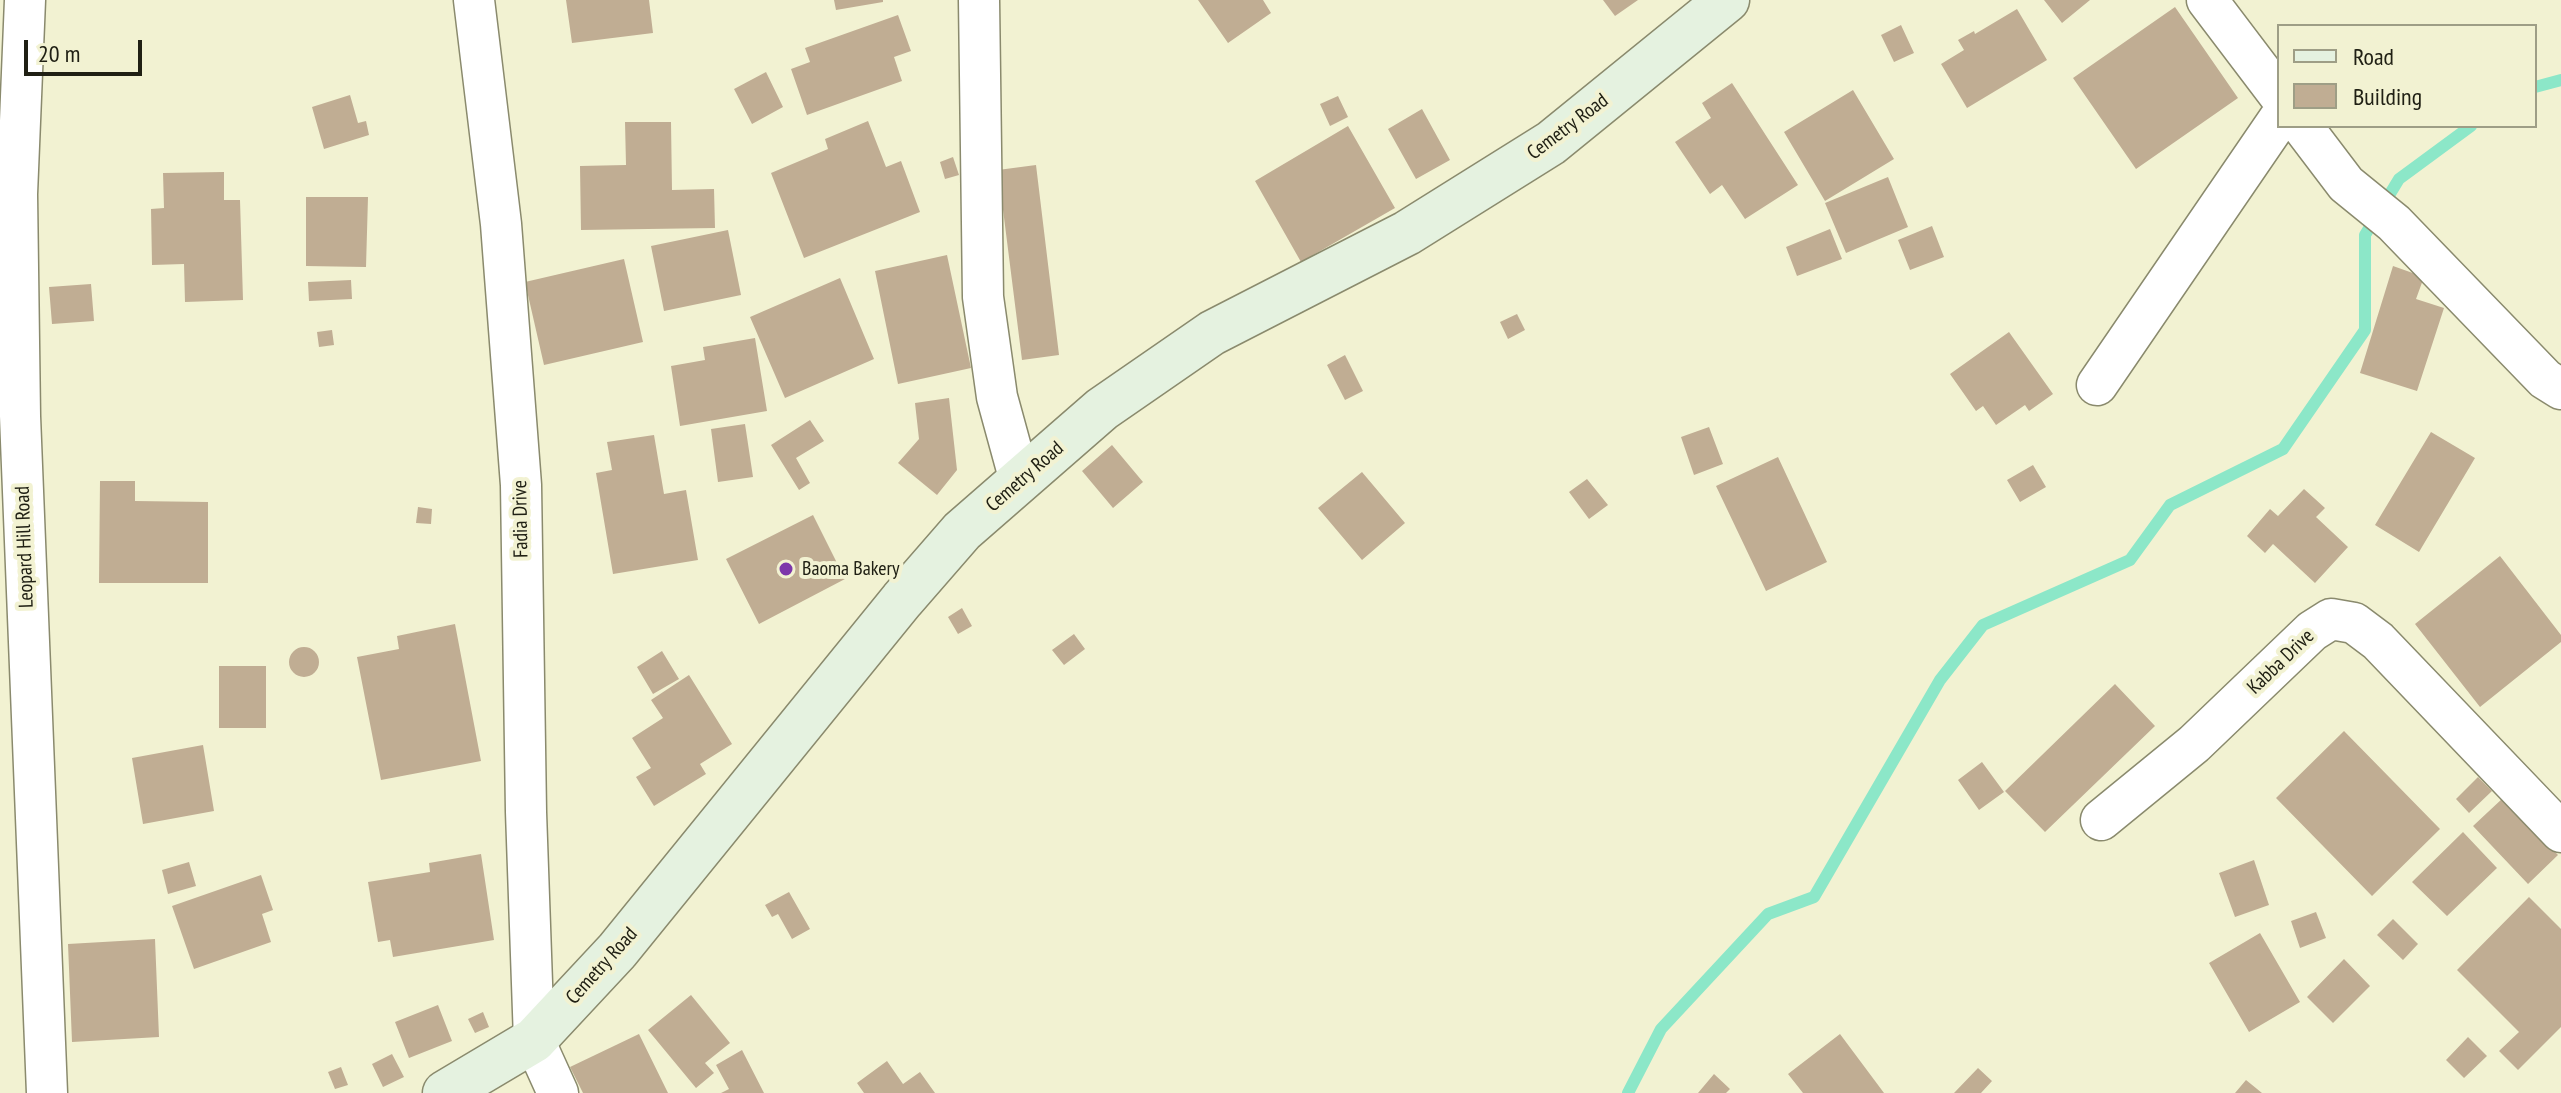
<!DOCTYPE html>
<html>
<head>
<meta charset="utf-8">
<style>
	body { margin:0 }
	#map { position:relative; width:2561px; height:1093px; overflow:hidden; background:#f2f2d2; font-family:"PT Sans Narrow",sans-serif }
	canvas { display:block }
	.legend { position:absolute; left:2277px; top:24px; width:260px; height:104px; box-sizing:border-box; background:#f2f2d2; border:2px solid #9e9e86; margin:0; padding:10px 14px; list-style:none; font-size:24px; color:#202014 }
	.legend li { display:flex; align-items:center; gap:16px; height:40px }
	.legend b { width:40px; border:2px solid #9e9e86 }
	.scale { position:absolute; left:24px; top:40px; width:118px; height:36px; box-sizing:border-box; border:4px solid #202014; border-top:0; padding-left:10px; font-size:24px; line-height:28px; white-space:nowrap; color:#202014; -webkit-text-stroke:6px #f2f2d2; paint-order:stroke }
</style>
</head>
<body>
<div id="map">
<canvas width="2561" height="1093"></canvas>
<ul class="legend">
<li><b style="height:10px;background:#e5f2e0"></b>Road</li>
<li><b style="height:22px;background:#c0ad93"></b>Building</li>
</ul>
<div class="scale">20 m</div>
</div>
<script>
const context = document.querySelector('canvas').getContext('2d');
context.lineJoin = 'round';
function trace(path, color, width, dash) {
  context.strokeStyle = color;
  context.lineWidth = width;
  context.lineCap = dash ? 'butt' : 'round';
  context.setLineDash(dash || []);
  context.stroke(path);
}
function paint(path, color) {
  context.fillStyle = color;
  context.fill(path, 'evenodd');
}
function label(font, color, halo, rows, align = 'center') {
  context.font = font + ' "PT Sans Narrow",sans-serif';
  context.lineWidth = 8;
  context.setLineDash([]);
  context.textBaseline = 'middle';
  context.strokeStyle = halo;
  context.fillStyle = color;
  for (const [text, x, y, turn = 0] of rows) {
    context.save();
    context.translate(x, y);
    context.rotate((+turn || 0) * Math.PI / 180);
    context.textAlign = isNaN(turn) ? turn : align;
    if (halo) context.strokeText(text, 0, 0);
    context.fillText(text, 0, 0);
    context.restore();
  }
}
trace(new Path2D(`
	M 2535,87 L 2561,80
	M 1628,1093 L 1661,1029 L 1768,914 L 1814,897 L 1940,680 L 1983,625 L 2130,560 L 2170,505 L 2283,449 L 2365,330 L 2365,235 L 2399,179 L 2471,126`), '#8ce7c8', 12);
paint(new Path2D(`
	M 566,0 L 649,0 L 653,33 L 572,43 Z
	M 834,0 L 883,0 L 883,2 L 836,10 Z
	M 1198,0 L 1263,0 L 1271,13 L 1228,43 Z
	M 1603,0 L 1638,0 L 1615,16 Z
	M 2044,0 L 2090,0 L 2062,23 Z
	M 2175,7 L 2238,98 L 2136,169 L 2073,78 Z
	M 2017,9 L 2047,60 L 1967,108 L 1941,64 L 1964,50 L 1958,40 L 1974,31 L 1975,34 Z
	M 898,15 L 911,51 L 894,57 L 902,81 L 807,115 L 791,69 L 810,62 L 805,48 Z
	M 1901,25 L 1914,53 L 1894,62 L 1881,35 Z
	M 766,72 L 783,107 L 752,124 L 734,89 Z
	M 1732,83 L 1798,185 L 1745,219 L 1722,185 L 1710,194 L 1675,142 L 1711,118 L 1702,103 Z
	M 1853,90 L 1894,159 L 1825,201 L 1784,132 Z
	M 350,95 L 358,123 L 366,121 L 369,135 L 324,149 L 312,107 Z
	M 1338,96 L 1348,117 L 1330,126 L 1320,104 Z
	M 1422,109 L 1450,160 L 1416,179 L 1388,129 Z
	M 868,121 L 886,167 L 901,161 L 920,212 L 804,258 L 771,173 L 828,149 L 825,139 Z
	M 625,122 L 671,122 L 672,190 L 714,189 L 715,228 L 581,230 L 580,166 L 626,165 Z
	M 1348,126 L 1395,208 L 1301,262 L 1255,181 Z
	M 953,157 L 959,175 L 945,179 L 940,162 Z
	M 1036,165 L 1059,355 L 1022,360 L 998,170 Z
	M 224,172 L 224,200 L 240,200 L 243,300 L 185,302 L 184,264 L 152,265 L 151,209 L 164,208 L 163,173 Z
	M 1888,177 L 1908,227 L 1846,253 L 1825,203 Z
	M 306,197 L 368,197 L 366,267 L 306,266 Z
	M 1932,226 L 1944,257 L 1910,270 L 1898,240 Z
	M 1830,229 L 1842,259 L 1797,276 L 1786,247 Z
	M 728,230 L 741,295 L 664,311 L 651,246 Z
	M 947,255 L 971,368 L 898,384 L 875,271 Z
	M 624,259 L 643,342 L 544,365 L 525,282 Z
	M 2393,266 L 2424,277 L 2416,299 L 2444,308 L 2417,391 L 2360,373 Z
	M 840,278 L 874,359 L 785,398 L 750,317 Z
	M 351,280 L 352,299 L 309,301 L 308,282 Z
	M 91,284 L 94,321 L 52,324 L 49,287 Z
	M 1517,314 L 1525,330 L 1508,339 L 1500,322 Z
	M 332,330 L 334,345 L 319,347 L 317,332 Z
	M 2009,332 L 2053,394 L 2029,411 L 2025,405 L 1996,425 L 1983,406 L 1976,411 L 1950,374 Z
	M 755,338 L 767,411 L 680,426 L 671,366 L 705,360 L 703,347 Z
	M 1345,355 L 1363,391 L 1345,400 L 1327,365 Z
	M 949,398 L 957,470 L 937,495 L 898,463 L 919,439 L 915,403 Z
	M 810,420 L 824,441 L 796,458 L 810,483 L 799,490 L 771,445 Z
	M 745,424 L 753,477 L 718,482 L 711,429 Z
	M 1709,427 L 1723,464 L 1694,475 L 1681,437 Z
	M 2431,432 L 2475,458 L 2419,552 L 2375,525 Z
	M 654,435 L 664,494 L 686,490 L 698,560 L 613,574 L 596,473 L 612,470 L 607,442 Z
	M 1112,445 L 1143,482 L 1113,508 L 1082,471 Z
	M 1778,457 L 1827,562 L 1766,591 L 1716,486 Z
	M 2033,465 L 2046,487 L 2020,502 L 2007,480 Z
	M 1362,472 L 1405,523 L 1362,560 L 1318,508 Z
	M 1587,479 L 1608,505 L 1589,519 L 1569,492 Z
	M 100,481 L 135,481 L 135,501 L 208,502 L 208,583 L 99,583 Z
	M 2304,489 L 2325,508 L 2316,517 L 2348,547 L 2315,583 L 2273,544 L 2265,553 L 2247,536 L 2270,509 L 2278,516 Z
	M 418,507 L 432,509 L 431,524 L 416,523 Z
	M 813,515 L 845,579 L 759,624 L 726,559 Z
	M 2500,556 L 2561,635 L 2561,642 L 2480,707 L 2415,624 Z
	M 962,608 L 972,626 L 958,634 L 948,617 Z
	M 455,624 L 481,761 L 381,780 L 357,657 L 399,649 L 397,636 Z
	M 1074,634 L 1085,649 L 1064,665 L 1052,650 Z
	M289 662a15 15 0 1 1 30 0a15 15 0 1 1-30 0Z
	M 662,651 L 679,679 L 653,694 L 637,667 Z
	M 219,666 L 266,666 L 266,728 L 219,728 Z
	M 689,675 L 732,744 L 700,764 L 706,774 L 654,806 L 636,777 L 651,768 L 632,738 L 663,718 L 651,700 Z
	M 2115,684 L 2155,726 L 2045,832 L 2005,791 Z
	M 2344,731 L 2440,829 L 2372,896 L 2276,798 Z
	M 203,745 L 214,811 L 143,824 L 132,758 Z
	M 1982,762 L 2004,792 L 1979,810 L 1958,780 Z
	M 2478,777 L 2492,791 L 2469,813 L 2456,799 Z
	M 2503,798 L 2558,855 L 2528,884 L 2473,826 Z
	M 2463,832 L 2497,868 L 2447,916 L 2412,882 Z
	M 481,854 L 494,940 L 393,957 L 390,940 L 378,942 L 368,882 L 430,872 L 429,863 Z
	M 2254,860 L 2269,905 L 2235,917 L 2219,873 Z
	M 189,862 L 196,886 L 168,894 L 162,870 Z
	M 261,875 L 273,910 L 262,914 L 271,942 L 194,969 L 172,906 Z
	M 789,892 L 810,929 L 792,939 L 778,914 L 772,917 L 765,905 Z
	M 2529,897 L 2561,929 L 2561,1027 L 2518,1070 L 2499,1051 L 2519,1032 L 2457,970 Z
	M 2316,912 L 2326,938 L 2300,948 L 2291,921 Z
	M 2393,919 L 2418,944 L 2403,960 L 2377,935 Z
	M 2260,933 L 2300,1002 L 2249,1032 L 2209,963 Z
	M 155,939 L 159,1037 L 72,1042 L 68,944 Z
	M 2344,959 L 2370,986 L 2333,1023 L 2307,997 Z
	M 691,995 L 730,1043 L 705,1063 L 714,1073 L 696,1088 L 648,1030 Z
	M 438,1005 L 452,1041 L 409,1058 L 395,1022 Z
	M 483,1012 L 489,1027 L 475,1033 L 468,1019 Z
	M 639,1034 L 668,1093 L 583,1093 L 570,1067 Z
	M 1840,1034 L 1884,1093 L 1803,1093 L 1788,1074 Z
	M 2468,1037 L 2487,1056 L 2464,1078 L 2446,1060 Z
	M 742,1050 L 764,1093 L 721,1093 L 729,1089 L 716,1065 Z
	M 392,1054 L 404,1077 L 383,1087 L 372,1064 Z
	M 887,1061 L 903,1084 L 920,1072 L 935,1093 L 864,1093 L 857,1083 Z
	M 341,1067 L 348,1085 L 335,1089 L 328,1072 Z
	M 1978,1068 L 1992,1081 L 1981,1093 L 1954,1093 Z
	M 1714,1074 L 1730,1089 L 1726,1093 L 1698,1093 Z
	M 2246,1080 L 2262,1093 L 2235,1093 Z`), '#c0ad93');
const street = new Path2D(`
	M 25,0 L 17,194 L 20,416 L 47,1093
	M 474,0 L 501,224 L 521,485 L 526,812 L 534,1040 L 558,1093
	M 979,0 L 983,297 L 997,397 L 1020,481
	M 2207,0 L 2279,95
	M 2302,126 L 2346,184 L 2394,223 L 2545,379 L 2561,389
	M 2097,385 L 2279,119
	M 2101,820 L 2194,744 L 2312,631 L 2331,619 L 2354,623 L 2378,641 L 2561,832`);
const secondary = new Path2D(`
	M 445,1093 L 534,1040 L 617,951 L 902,600 L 962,531 L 1102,409 L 1212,333 L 1407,233 L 1551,143 L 1727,0`);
trace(street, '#8a8a6d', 43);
trace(secondary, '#8a8a6d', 47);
trace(street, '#fff', 40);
trace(secondary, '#e5f2e0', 44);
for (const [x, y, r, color] of [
	[786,569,8,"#7d37aa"]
]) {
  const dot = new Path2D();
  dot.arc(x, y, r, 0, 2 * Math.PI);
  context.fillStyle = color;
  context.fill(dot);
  trace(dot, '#f2f2d2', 3);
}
label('20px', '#202014', '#f2f2d2', [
	["Cemetry Road",1568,127,-37],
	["Cemetry Road",1025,477,-41],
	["Fadia Drive",521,519,-91],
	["Leopard Hill Road",25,547,-92],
	["Kabba Drive",2281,662,-44],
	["Cemetry Road",602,966,-48]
]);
label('20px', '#202014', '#f2f2d2', [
	["Baoma Bakery",802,569]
], 'left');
</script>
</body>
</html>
